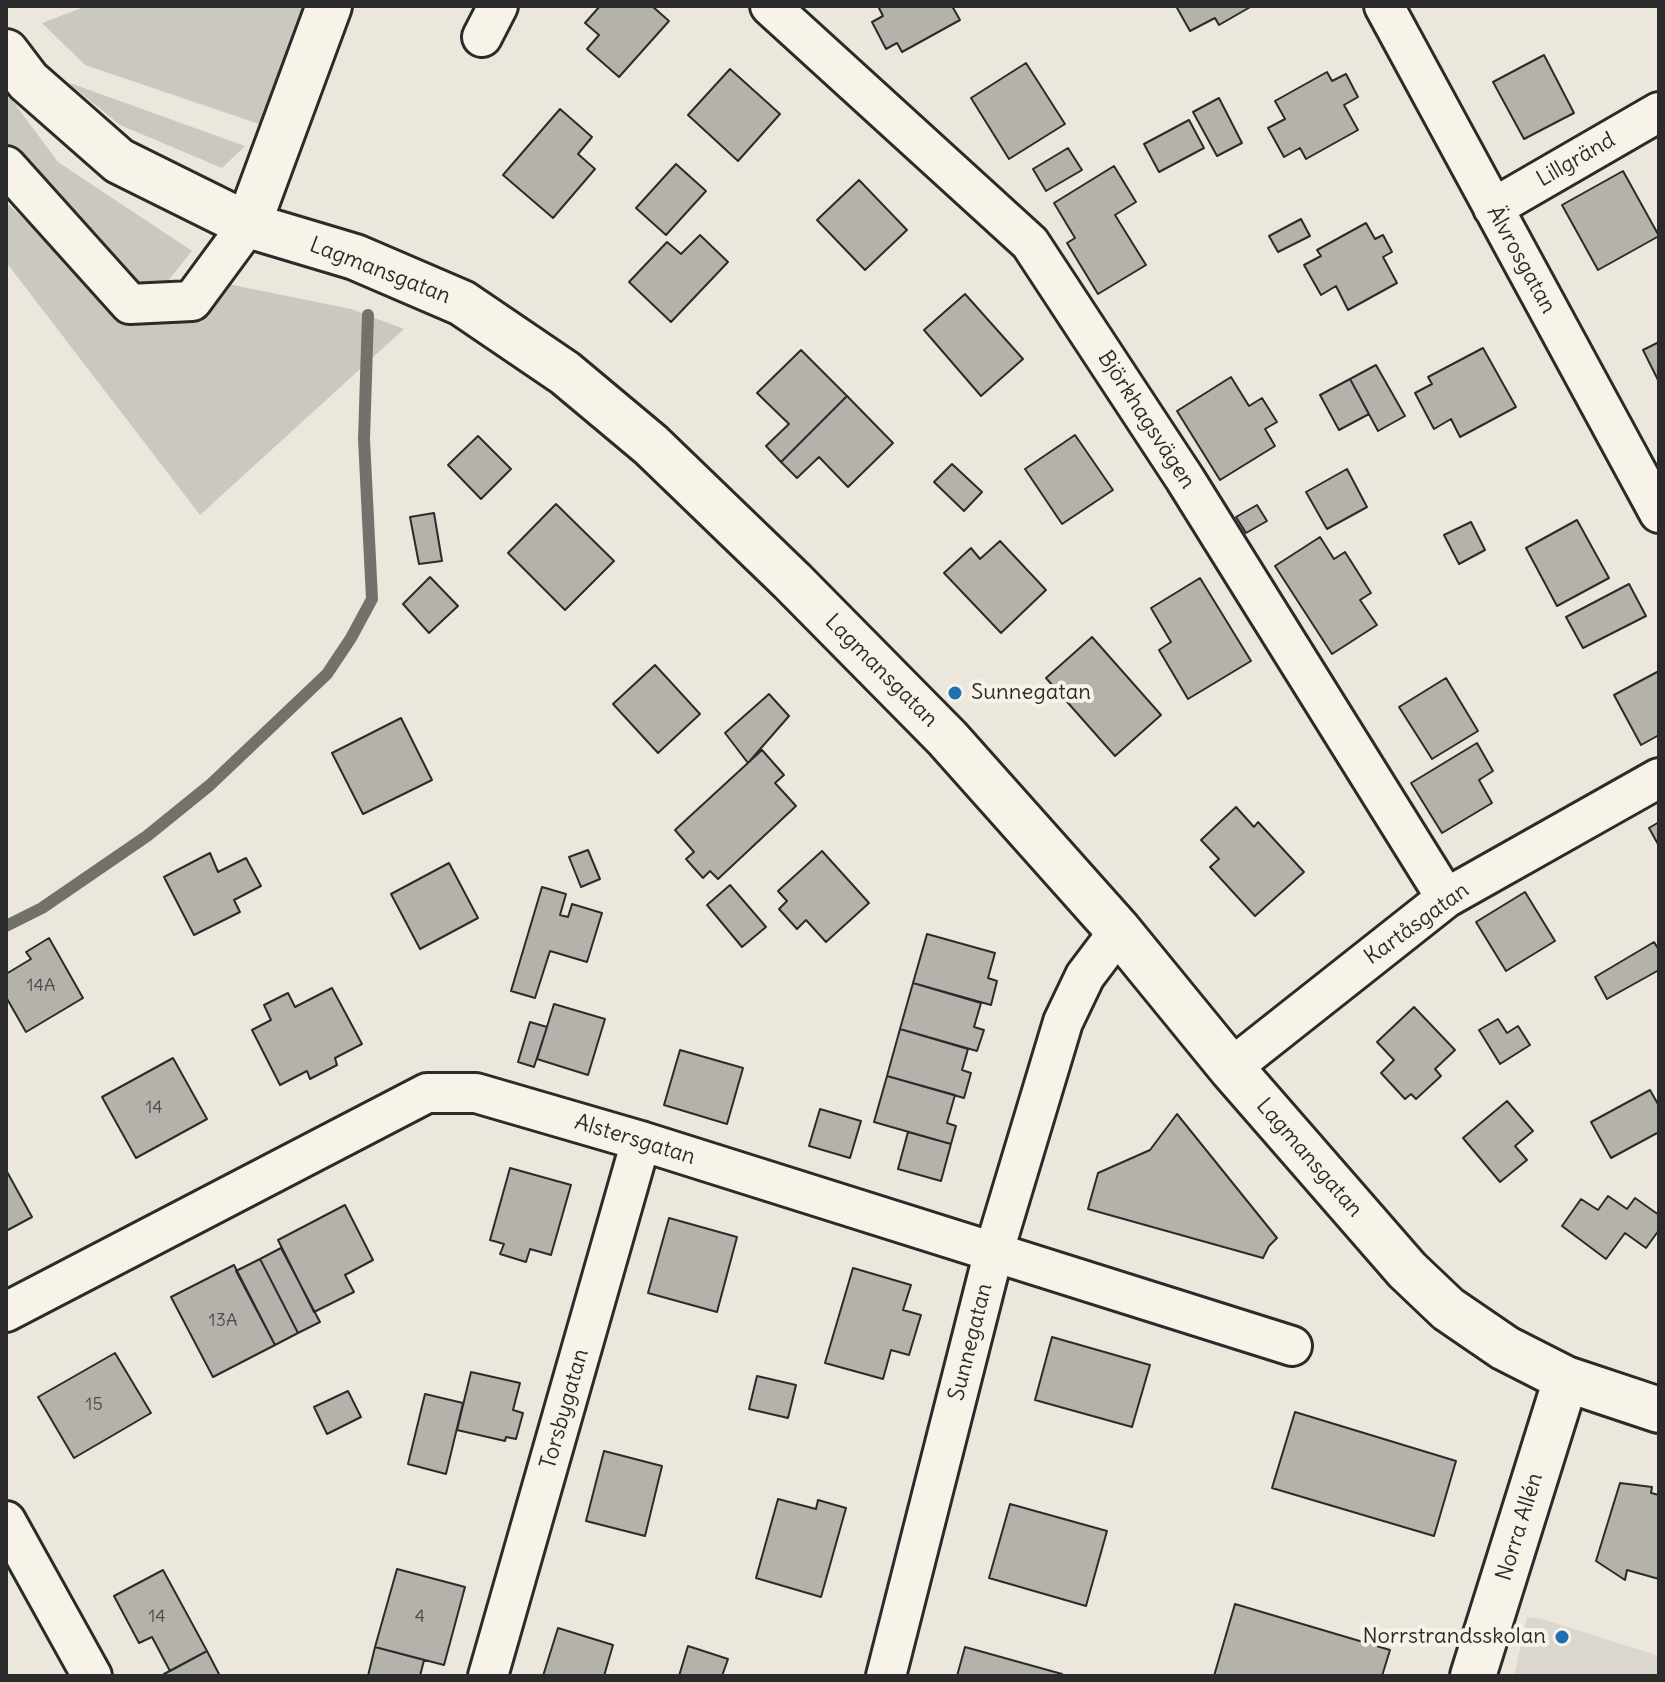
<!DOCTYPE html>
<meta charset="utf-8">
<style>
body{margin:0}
#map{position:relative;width:1665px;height:1682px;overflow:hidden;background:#ebe7dd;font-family:Delius,sans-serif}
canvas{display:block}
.frame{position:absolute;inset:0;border:8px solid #2b2b2b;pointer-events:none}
</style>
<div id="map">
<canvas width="1665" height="1682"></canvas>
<div class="frame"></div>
</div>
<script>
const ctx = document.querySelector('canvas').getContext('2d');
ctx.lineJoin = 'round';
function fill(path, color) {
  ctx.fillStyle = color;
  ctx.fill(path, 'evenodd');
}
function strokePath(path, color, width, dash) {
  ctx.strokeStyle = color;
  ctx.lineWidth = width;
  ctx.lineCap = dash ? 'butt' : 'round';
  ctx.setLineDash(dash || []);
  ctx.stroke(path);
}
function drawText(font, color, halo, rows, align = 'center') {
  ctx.font = font + ' Delius,sans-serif';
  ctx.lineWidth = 8;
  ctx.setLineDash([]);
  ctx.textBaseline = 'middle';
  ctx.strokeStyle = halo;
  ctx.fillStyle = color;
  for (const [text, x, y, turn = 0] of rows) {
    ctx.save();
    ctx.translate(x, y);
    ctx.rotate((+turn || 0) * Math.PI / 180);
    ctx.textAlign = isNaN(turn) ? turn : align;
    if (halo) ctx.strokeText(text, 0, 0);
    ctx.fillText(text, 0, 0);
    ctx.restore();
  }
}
fill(new Path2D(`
 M 1527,1617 L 1542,1619 L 1659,1656 L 1659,1676 L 1514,1676 Z`), '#dbd7ce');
fill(new Path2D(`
 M 87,6 L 304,6 L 265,126 L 85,65 L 42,23 Z
 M 67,82 L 245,146 L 222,168 L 120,125 Z
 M 6,92 L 58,162 L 192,251 L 166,283 L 130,285 L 6,148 Z
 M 6,202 L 126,318 L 172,323 L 210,306 L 228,284 L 351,309 L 404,329 L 200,515 L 6,262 Z`), '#cbc8bf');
strokePath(new Path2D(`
 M 6,926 L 42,908 L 147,836 L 210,785 L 327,674 L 351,638 L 372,599 L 364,439 L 368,315`), '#72716c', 12);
const building = new Path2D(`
 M 600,6 L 652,6 L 669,21 L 619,77 L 587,49 L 599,35 L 585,23 Z
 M 878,6 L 952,6 L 960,20 L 902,52 L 897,43 L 886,49 L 872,22 L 883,16 Z
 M 1176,6 L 1252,6 L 1219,25 L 1215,18 L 1190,31 Z
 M 1544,55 L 1574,113 L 1524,139 L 1493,82 Z
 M 1026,63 L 1065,124 L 1009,159 L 971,98 Z
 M 730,69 L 780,114 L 738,161 L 688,115 Z
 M 1327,72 L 1332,81 L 1346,74 L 1358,97 L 1344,105 L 1358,130 L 1306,159 L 1300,148 L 1284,157 L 1268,128 L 1285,119 L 1275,101 Z
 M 1219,98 L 1242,143 L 1217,156 L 1193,112 Z
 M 560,109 L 592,137 L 578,154 L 595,169 L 553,218 L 503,175 Z
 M 1189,120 L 1204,148 L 1159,172 L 1144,144 Z
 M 1068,148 L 1082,170 L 1046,191 L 1033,169 Z
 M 676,164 L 706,191 L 666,235 L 636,208 Z
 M 1114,166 L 1136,202 L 1115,215 L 1146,265 L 1098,294 L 1067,243 L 1075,238 L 1054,203 Z
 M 1623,171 L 1659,236 L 1598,270 L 1562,205 Z
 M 859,180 L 907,230 L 865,270 L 817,220 Z
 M 1301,219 L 1310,236 L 1278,252 L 1269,236 Z
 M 1366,223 L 1375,239 L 1383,235 L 1392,252 L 1383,257 L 1397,283 L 1348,310 L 1336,286 L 1321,295 L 1304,265 L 1321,256 L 1317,250 Z
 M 700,235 L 728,262 L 671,322 L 629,282 L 667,242 L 681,254 Z
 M 965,294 L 1023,359 L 981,396 L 924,330 Z
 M 1659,342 L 1659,382 L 1643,350 Z
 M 1483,348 L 1516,407 L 1460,437 L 1451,419 L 1434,429 L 1415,393 L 1432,384 L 1428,377 Z
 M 801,350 L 847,396 L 781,462 L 766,446 L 789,424 L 757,393 Z
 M 1376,365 L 1405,416 L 1378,431 L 1350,379 Z
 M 1231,377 L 1249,406 L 1262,398 L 1277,422 L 1265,429 L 1275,446 L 1220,480 L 1177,411 Z
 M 1350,379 L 1369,414 L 1339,430 L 1320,395 Z
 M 847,396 L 893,443 L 848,487 L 819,457 L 797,478 L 781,462 Z
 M 1075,435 L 1113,490 L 1062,524 L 1025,469 Z
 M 478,436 L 511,469 L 481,499 L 448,465 Z
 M 952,464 L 982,492 L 964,511 L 934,482 Z
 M 1347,469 L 1367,507 L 1327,529 L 1306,492 Z
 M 556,504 L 614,561 L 565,610 L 508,553 Z
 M 1257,505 L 1267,521 L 1246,533 L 1236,517 Z
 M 434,513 L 442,561 L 419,564 L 410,517 Z
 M 1577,520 L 1609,578 L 1557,606 L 1526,548 Z
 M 1471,522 L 1485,550 L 1459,564 L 1444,535 Z
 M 1320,537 L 1334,559 L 1345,552 L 1371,593 L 1360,600 L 1377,625 L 1332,654 L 1275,566 Z
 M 1000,541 L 1046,590 L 1001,633 L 944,573 L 971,548 L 980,559 Z
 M 430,577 L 458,606 L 429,633 L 403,604 Z
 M 1200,578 L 1251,661 L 1188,699 L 1159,650 L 1171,642 L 1151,608 Z
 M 1629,584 L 1646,616 L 1583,648 L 1566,617 Z
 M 1092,637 L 1161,715 L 1115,756 L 1046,678 Z
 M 655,665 L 700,714 L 658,753 L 613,704 Z
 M 1659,671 L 1659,735 L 1641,745 L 1614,695 Z
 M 1446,678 L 1478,731 L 1432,759 L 1399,707 Z
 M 769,694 L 789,716 L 748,763 L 725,733 Z
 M 401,718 L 432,780 L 363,814 L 332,753 Z
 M 1477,743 L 1493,771 L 1479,780 L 1492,803 L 1442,833 L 1411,783 Z
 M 762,750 L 784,775 L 775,783 L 796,806 L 718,879 L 710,871 L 703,878 L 686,859 L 694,852 L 675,830 Z
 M 1236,807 L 1254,827 L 1258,822 L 1304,872 L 1255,916 L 1210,867 L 1219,859 L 1201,840 Z
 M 1659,822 L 1659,846 L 1649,828 Z
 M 588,850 L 600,879 L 581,887 L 569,857 Z
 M 822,851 L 869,903 L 826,942 L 806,920 L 797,929 L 779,909 L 787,901 L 778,891 Z
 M 210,853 L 218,872 L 246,858 L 261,886 L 234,900 L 240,912 L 194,935 L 164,877 Z
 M 449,863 L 478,918 L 420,949 L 391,894 Z
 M 730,885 L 766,927 L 742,947 L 707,905 Z
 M 542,887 L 566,894 L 560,915 L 568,917 L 572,904 L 602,913 L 587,962 L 550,951 L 535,998 L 511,991 Z
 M 1525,892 L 1555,941 L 1506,971 L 1476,922 Z
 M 927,934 L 995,953 L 988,978 L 997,981 L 991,1005 L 913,983 Z
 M 49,938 L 83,998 L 26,1032 L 6,997 L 6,974 L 31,959 L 26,952 Z
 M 1654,942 L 1659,950 L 1659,970 L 1607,999 L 1595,977 Z
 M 913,983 L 981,1003 L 974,1027 L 984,1030 L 977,1051 L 900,1029 Z
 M 332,988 L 362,1044 L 335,1058 L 337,1065 L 310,1079 L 307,1071 L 280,1085 L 252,1030 L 271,1020 L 264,1005 L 288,993 L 295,1007 Z
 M 554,1004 L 605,1019 L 588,1075 L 537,1059 Z
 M 1414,1007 L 1455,1050 L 1435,1069 L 1441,1076 L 1416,1099 L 1411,1094 L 1405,1099 L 1381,1073 L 1394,1060 L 1377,1042 Z
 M 1498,1019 L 1507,1033 L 1518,1026 L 1530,1045 L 1500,1064 L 1479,1030 Z
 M 530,1022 L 547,1027 L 534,1067 L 518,1062 Z
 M 900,1029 L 968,1049 L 962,1070 L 971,1073 L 964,1098 L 887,1076 Z
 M 680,1050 L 743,1068 L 727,1124 L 664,1105 Z
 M 173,1058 L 207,1119 L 136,1158 L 102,1097 Z
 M 887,1076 L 955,1095 L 947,1123 L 956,1126 L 951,1144 L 874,1122 Z
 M 1650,1090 L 1659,1106 L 1659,1132 L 1611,1158 L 1591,1122 Z
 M 1507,1101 L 1533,1131 L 1515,1146 L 1527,1160 L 1500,1182 L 1463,1138 Z
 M 820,1109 L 861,1121 L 850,1158 L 809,1146 Z
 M 1177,1114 L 1277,1238 L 1269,1246 L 1263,1258 L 1088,1209 L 1098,1173 L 1150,1150 Z
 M 908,1132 L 951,1144 L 941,1181 L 898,1169 Z
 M 510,1168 L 571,1185 L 551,1255 L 530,1249 L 526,1262 L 500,1254 L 504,1244 L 490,1240 Z
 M 6,1170 L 32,1217 L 6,1231 Z
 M 1608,1196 L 1627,1209 L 1635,1198 L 1659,1215 L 1659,1230 L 1646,1248 L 1625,1233 L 1606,1259 L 1562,1226 L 1581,1199 L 1598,1210 Z
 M 345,1205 L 373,1260 L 345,1275 L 354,1292 L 314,1312 L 278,1240 Z
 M 669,1218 L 737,1237 L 717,1312 L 648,1293 Z
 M 281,1248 L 320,1322 L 298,1333 L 260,1259 Z
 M 260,1259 L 298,1333 L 275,1345 L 236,1271 Z
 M 234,1265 L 275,1345 L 213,1377 L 171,1297 Z
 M 853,1268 L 911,1285 L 903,1310 L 921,1315 L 909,1355 L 891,1350 L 883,1379 L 825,1363 Z
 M 1052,1337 L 1150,1365 L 1132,1427 L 1035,1400 Z
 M 115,1353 L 151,1413 L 74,1458 L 38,1397 Z
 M 471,1372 L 520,1383 L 513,1410 L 523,1413 L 516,1439 L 506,1437 L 505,1441 L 457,1430 Z
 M 757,1376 L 796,1385 L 788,1418 L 749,1409 Z
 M 348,1391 L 361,1417 L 327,1434 L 314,1407 Z
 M 425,1394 L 463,1403 L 446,1474 L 408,1464 Z
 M 1295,1412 L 1456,1461 L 1434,1536 L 1272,1488 Z
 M 604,1451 L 662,1466 L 645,1536 L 586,1521 Z
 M 1620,1483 L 1652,1487 L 1651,1493 L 1659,1495 L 1659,1579 L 1627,1570 L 1625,1580 L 1596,1561 Z
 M 778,1499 L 816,1509 L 818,1500 L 846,1508 L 821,1597 L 756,1578 Z
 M 1010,1504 L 1107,1531 L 1086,1606 L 989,1578 Z
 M 397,1569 L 465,1587 L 444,1665 L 375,1647 Z
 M 163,1570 L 207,1651 L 170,1671 L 152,1637 L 139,1643 L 114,1596 Z
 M 1235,1604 L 1390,1650 L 1382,1676 L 1214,1676 Z
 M 558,1628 L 613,1645 L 604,1676 L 543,1676 Z
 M 688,1646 L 728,1659 L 722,1676 L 679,1676 Z
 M 375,1647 L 424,1660 L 420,1676 L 368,1676 Z
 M 965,1647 L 1062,1674 L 1062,1676 L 957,1676 Z
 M 207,1651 L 220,1676 L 165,1676 L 164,1674 Z`);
fill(building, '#b5b2ab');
strokePath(building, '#2b2b2b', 2);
const street = new Path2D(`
 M 770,6 L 1030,243 L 1185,479 L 1446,898
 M 1384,6 L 1659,513
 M 482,37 L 498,6
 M 6,166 L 130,304 L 192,301 L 248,225
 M 1493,208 L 1659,112
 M 1231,1068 L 1446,898 L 1659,778
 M 6,1312 L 427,1093 L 476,1093 L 641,1141 L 1292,1346
 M 6,1521 L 92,1676
 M 488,1676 L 641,1141
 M 886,1676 L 994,1251 L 1063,1022 L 1085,976 L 1119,931`);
const secondary = new Path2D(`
 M 6,52 L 28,81 L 119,161 L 248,225 L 355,257 L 462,303 L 565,373 L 651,445 L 792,581 L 947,738 L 1119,931 L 1231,1068 L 1407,1270 L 1448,1309 L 1505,1348 L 1566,1379 L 1659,1410
 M 248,225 L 329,6
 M 1473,1676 L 1566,1379`);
strokePath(street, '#2b2b2b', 44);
strokePath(secondary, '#2b2b2b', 50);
strokePath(street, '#f7f3e8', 38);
strokePath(secondary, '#f7f3e8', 44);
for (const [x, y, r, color] of [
 [955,693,8,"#1f6fb2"],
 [1562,1637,8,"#1f6fb2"]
]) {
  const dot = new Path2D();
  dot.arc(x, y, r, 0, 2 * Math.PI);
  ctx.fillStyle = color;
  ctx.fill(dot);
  strokePath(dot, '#f7f3e8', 3);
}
drawText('18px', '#4e4d4b', null, [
 ["14A",41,986],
 ["14",154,1108],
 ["13A",223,1321],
 ["15",94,1405],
 ["14",157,1617],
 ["4",420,1617]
]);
drawText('22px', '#2b2b2b', '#f7f3e8', [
 ["Lillgränd",1576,160,-30],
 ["Älvrosgatan",1521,260,61],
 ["Lagmansgatan",380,271,21],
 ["Björkhagsvägen",1146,420,57],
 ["Lagmansgatan",881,671,45],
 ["Kartåsgatan",1417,924,-36],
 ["Alstersgatan",635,1140,17],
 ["Lagmansgatan",1309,1158,49],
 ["Sunnegatan",971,1342,-76],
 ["Torsbygatan",565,1409,-74],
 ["Norra Allén",1520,1527,-73]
]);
drawText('22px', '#2b2b2b', '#f7f3e8', [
 ["Sunnegatan",971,693],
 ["Norrstrandsskolan",1546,1637,"right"]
], 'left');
</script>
